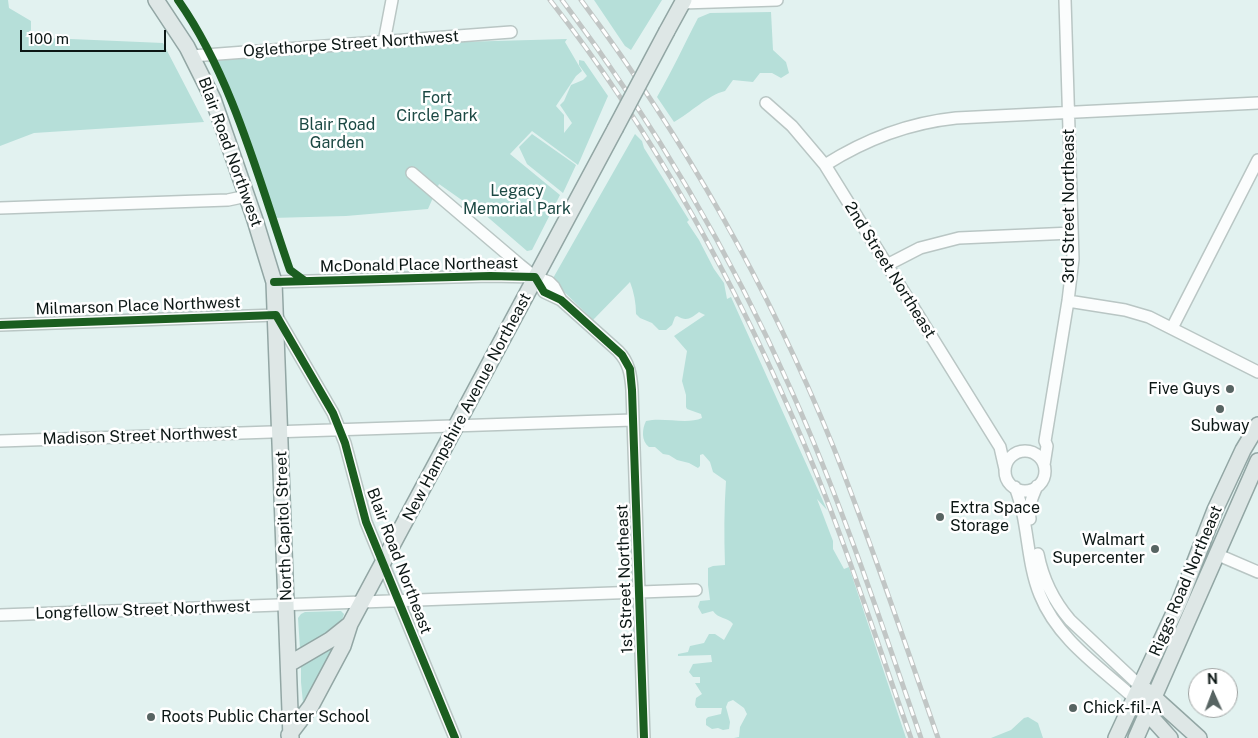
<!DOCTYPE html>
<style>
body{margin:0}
#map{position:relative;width:1258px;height:738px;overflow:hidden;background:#e2f2f0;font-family:"Public Sans",sans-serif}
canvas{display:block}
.north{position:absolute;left:1188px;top:668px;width:50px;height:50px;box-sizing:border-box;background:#fff;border:1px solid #9ea2a1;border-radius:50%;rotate:358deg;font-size:14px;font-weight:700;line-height:20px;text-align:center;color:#0c1715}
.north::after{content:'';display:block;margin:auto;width:18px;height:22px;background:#576462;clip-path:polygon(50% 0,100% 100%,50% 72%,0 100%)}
.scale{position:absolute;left:20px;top:30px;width:146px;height:22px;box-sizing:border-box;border:2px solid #0c1715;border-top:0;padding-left:6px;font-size:15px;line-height:18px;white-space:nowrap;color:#0c1715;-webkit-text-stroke:4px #fff;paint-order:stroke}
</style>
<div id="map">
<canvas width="1258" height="738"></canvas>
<div class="north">N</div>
<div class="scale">100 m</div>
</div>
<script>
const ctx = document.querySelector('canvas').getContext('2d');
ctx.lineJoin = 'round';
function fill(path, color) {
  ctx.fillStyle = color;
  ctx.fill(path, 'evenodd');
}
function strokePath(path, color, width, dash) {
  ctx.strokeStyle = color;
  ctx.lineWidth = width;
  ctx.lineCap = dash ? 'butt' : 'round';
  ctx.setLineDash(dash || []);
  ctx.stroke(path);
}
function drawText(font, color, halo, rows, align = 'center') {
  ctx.font = font + ' "Public Sans",sans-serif';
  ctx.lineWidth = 5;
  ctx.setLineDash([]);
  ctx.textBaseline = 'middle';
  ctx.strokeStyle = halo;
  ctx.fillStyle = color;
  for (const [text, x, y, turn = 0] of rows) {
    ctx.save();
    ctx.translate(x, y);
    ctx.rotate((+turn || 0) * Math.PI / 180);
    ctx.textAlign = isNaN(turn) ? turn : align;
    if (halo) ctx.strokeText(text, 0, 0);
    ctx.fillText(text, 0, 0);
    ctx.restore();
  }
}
fill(new Path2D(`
 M 0,0 L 8,0 L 9,8 L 31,21 L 31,30 L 25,37 L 163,43 L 204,122 L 34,133 L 0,146 Z
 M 594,0 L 662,0 L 631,50 L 625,46 Z
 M 771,12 L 773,50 L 786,62 L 789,73 L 781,78 L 772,73 L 760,73 L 753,82 L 733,80 L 725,91 C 708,95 690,113 674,122 L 657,97 C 672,71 684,45 698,18 L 710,13 Z
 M 567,39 L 565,42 L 582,71 L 576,76 L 556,106 L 564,115 L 564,133 L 572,123 L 560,105 L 564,101 L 571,85 L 583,80 L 587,76 L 579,65 L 579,60 L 584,61 L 608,96 L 578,165 L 532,131 L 510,154 L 560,195 L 532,250 L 527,251 L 469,201 L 466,203 L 439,184 L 428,209 L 346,216 L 271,218 L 214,59 L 382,48 L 422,43 Z
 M 532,134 L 576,165 L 563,193 L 527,164 L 519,147 Z
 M 635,134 L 642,141 L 644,148 L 689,220 L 687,222 L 699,240 L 714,269 L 724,283 L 727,299 L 731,297 L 827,510 L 817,499 L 833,541 L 833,549 L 844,569 L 849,567 L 906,738 L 734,738 L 739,737 L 740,727 L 747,714 L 744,708 L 733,700 L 728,702 L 726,707 L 730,722 L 729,729 L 723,730 L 718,728 L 712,729 L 706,725 L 706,719 L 708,717 L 721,714 L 722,708 L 697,708 L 695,705 L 696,698 L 702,694 L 695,683 L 700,683 L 700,677 L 693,677 L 689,672 L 693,664 L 712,662 L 711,655 L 678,656 L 678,654 L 688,652 L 690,646 L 704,643 L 709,634 L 715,634 L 724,640 L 733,624 C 728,617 718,619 713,611 L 702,614 L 698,607 L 700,601 L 710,600 L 708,585 L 708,568 L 713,566 L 725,565 C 724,537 724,509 726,481 L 713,472 L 710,462 L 703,454 L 700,455 L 700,466 L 698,468 L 689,463 L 677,460 L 669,455 L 663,454 L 655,447 L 649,447 C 641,441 642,429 646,421 C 664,417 687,425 702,418 L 701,414 L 687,409 L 686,407 L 686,395 L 682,381 L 687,351 L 674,336 L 705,315 L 699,312 C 691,318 687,322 677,316 L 675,317 L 672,325 L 666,330 L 659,330 L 652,323 L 640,318 L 636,314 C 636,303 634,292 630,282 L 593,320 L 552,280 Z
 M 341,611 L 344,614 C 340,632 315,641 300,649 L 298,618 L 301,614 L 305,612 Z
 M 336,643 L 305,704 L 303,703 L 301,682 L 301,665 Z
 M 1028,717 L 1038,723 L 1043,738 L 991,738 L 1011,730 L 1024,718 Z`), '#b6dfd9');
const minor = new Path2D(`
 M 682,3 L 777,0
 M 384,42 L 392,0
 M 192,56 L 511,32
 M 766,103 L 792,126 L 825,165 L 1000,447 L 1005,469
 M 825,165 C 866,139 908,123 956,118 L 1258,103
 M 412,173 L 520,265 L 535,277 L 549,282 L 554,287 L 561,300
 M 0,208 L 228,200 L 247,196
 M 887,265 L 920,248 L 959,238 L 1072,233
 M 535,277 L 544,292 L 561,300 L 618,351 C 629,362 631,375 632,390 L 644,738
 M 274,282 L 490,276 L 535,277
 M 1068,301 L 1125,310 L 1149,317 L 1258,372
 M 0,325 L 276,315 L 333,413 L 345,443 L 366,522 L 455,738
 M 1172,328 L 1258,160
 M 0,441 L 633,420
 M1005 471a20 20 0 1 1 40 0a20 20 0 1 1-40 0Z
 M 1044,465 L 1047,446 L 1045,441 L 1068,301 L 1073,259 L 1065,0
 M 1015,487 C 1029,522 1026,561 1040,595 C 1058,640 1100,667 1134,698
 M 1030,519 C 1028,507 1032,497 1037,486
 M 1038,554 C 1043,580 1053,600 1070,620 L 1140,686
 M 1216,554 L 1258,572
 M 0,615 L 696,590`);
const major = new Path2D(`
 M 156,0 L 187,47 L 213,99 L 255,220 L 274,282 L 291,738
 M 667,31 L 684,0
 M 289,664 L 330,640 L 350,624
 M 1147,691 L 1199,738
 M 1142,707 L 1170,738
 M 289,735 L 311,706 L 343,646 L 350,624 L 615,129
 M 1116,738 L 1180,600 L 1215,510 L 1243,450 L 1258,425
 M 1136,738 L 1258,461`);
strokePath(minor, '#b9c6c4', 14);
strokePath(major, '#92a6a4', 18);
strokePath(minor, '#fbfdfd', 11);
strokePath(major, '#dee7e6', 15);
const rail = new Path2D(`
 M 550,0 C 657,137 741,293 808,453 C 847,546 877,643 911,738
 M 562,0 C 653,121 731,254 792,392 C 842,504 881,622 921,738
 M 581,0 C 683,137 769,288 833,446 C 871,542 904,640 938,738`);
strokePath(rail, '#c1c6c5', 5);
strokePath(rail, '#fff', 3, [9]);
const majorBridge = new Path2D(`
 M 615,129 L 667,31`);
strokePath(majorBridge, '#92a6a4', 18, []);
strokePath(majorBridge, '#dee7e6', 15);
strokePath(new Path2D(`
 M 178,0 C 233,78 259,181 290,270 L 305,281
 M 274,282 L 490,276 L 535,277 L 544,292 L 561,300 L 622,355 L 630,369 L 632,390 L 644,738
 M 0,325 L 276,315 L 333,413 L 345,443 L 366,522 L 455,738`), '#1b5e20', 8);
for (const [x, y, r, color] of [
 [1230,389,5,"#576462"],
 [1220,409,5,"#576462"],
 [940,517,5,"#576462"],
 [1155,549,5,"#576462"],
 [1073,708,5,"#576462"],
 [151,717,5,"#576462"]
]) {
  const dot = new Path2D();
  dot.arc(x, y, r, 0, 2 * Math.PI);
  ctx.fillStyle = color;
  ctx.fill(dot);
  strokePath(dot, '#fff', 2);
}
drawText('16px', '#0c1715', '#fff', [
 ["Oglethorpe Street Northwest",351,44,-4],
 ["Blair Road Northwest",230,152,70],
 ["3rd Street Northeast",1069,206,-90],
 ["McDonald Place Northeast",419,265,-1],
 ["2nd Street Northeast",890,270,58],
 ["Milmarson Place Northwest",138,306,-2],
 ["New Hampshire Avenue Northeast",467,407,-62],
 ["Madison Street Northwest",140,436,-2],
 ["North Capitol Street",284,526,-92],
 ["Blair Road Northeast",399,561,69],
 ["1st Street Northeast",625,579,-92],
 ["Riggs Road Northeast",1186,581,-67],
 ["Longfellow Street Northwest",143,610,-2]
]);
drawText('16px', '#1c4944', '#fff', [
 ["Fort",437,98],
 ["Circle Park",437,116],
 ["Blair Road",337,125],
 ["Garden",337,143],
 ["Legacy",517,191],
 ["Memorial Park",517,209]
]);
drawText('16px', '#0c1715', '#fff', [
 ["Five Guys",1220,389,"right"],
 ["Subway",1220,426,"center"],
 ["Extra Space",950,508],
 ["Storage",950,526],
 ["Walmart",1145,540,"right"],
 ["Supercenter",1145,558,"right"],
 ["Chick-fil-A",1083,708],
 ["Roots Public Charter School",161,717]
], 'left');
</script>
